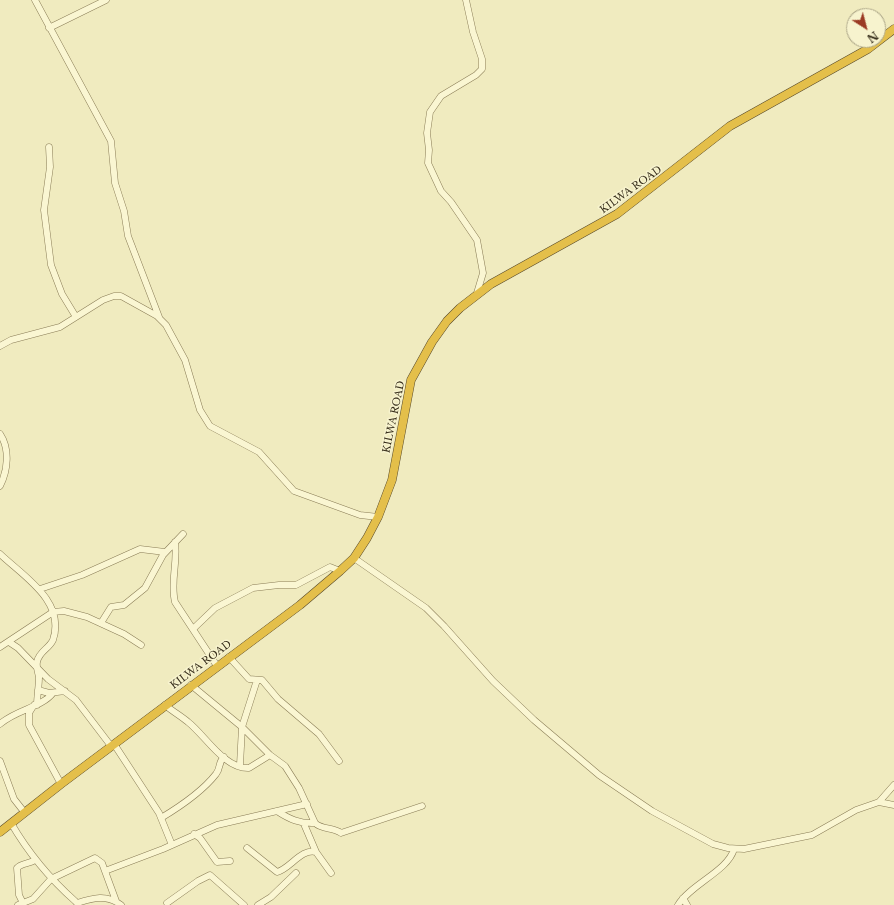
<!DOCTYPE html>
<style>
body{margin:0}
#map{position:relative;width:894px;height:905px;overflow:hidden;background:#f0ebbf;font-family:"Libre Baskerville",serif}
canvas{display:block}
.north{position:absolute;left:846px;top:8px;width:40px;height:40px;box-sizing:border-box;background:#f7f3ce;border:1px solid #aba587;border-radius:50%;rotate:144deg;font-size:11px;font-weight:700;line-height:16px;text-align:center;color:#382f1c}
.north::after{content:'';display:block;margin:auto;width:14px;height:18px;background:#9b3b24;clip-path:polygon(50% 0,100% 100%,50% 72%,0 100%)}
</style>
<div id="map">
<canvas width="894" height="905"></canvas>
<div class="north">N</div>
</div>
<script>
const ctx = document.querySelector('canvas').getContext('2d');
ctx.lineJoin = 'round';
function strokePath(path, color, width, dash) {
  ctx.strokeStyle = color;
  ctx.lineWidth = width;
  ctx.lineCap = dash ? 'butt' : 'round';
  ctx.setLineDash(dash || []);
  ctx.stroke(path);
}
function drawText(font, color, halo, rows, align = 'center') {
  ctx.font = font + ' "Libre Baskerville",serif';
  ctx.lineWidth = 3;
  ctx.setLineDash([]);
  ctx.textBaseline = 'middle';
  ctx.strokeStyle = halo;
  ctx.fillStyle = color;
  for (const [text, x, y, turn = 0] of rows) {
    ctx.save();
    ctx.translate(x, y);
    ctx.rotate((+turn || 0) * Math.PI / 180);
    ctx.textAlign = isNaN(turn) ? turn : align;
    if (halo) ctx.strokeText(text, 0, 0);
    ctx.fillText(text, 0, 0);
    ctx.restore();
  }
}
const minor = new Path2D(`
 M 35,0 L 111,141 L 115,183 L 124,211 L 128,236 L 159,317
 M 466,0 L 473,32 L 482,59 L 482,69 L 476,75 L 441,96 L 430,112 L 427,133 L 429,150 L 428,163 L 441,191 L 451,202 L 477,240 L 483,273 L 477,293
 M 49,28 L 106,0
 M 49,147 L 50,167 L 44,210 L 51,265 L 62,294 L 76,317
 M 0,346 L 11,340 L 60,327 L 103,300 L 114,296 L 121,296 L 157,316 L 166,325 L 185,360 L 200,410 L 210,426 L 259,452 L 294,491 L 360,515 L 378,517
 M 0,434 C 10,449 8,470 0,486
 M 175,542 C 178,562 170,582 175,602 L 217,666
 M 0,554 C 23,576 66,601 53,640 C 49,649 39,651 37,662 C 36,667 38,672 39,677 C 39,686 37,696 37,705
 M 354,558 L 426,608 L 444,626 L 493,681 L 534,720 L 599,775 L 652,811 L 713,844 L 728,848 L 744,849 L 812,835 L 856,810 L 879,802 L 894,785
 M 40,589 L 82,575 L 140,549 L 165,552
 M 101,623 L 111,607 L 124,605 L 145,588 L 163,555 L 183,534
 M 193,629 L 215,608 L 253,588 L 279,585 L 296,585 L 330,567 L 340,571
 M 9,642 L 18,648 L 48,679 L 76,700 L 111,746
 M 0,647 L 53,612 L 64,611 L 87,617 L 124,634 L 141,645
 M 229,657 L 249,679 L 262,680 L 278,699 L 319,734 L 339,761
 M 191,685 L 242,727 L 270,755 L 285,766 L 299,788 L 315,823 C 322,830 333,827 341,833 L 422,806
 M 38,690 L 49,693 L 65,691
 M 34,705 L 29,713 L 29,725 L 61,784
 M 165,705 C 172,711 181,716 188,722 C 205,735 224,769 249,768 L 270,755
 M 0,724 C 17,709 41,708 53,693
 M 114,744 L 159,813 L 172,845
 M 0,761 L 14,799 L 25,813
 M 240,765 L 242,727 L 257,680
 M 879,802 L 894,805
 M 277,811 C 289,819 300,824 315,823
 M 161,818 C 181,806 202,792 216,774 C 221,768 218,762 224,757
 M 11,823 C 29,854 49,878 75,901 L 77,903 C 93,898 107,894 121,905
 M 304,824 L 316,852 L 331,873
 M 194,834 L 200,838 L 217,862 L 230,861
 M 247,848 L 277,872 C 290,869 301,848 316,852
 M 105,871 L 163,849 L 217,825 L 307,804
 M 683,898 L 687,905
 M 23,903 L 19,895 L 17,868 C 21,863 29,864 35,860
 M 167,903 L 198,881 L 210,875 L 244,905
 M 18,905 L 33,899 L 51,879 L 95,858 L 102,863 L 116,901
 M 258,905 L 271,897 L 296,873
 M 678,905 C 691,884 728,871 734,849`);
const highway = new Path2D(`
 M 0,832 L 61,784 L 300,605 L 340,571 L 354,558 L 367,538 L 378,517 L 392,480 L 411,380 L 432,342 L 447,321 L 460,308 L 491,284 L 617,214 L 730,126 L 868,49 L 894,29`);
strokePath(minor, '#897c56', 7);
strokePath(highway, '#56482b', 9);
strokePath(minor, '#faf6d2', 6);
strokePath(highway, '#e4bf4a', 8);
drawText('10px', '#382f1c', '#f7f3ce', [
 ["KILWA ROAD",631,190,-36],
 ["KILWA ROAD",394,417,-78],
 ["KILWA ROAD",201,665,-37]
]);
</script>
